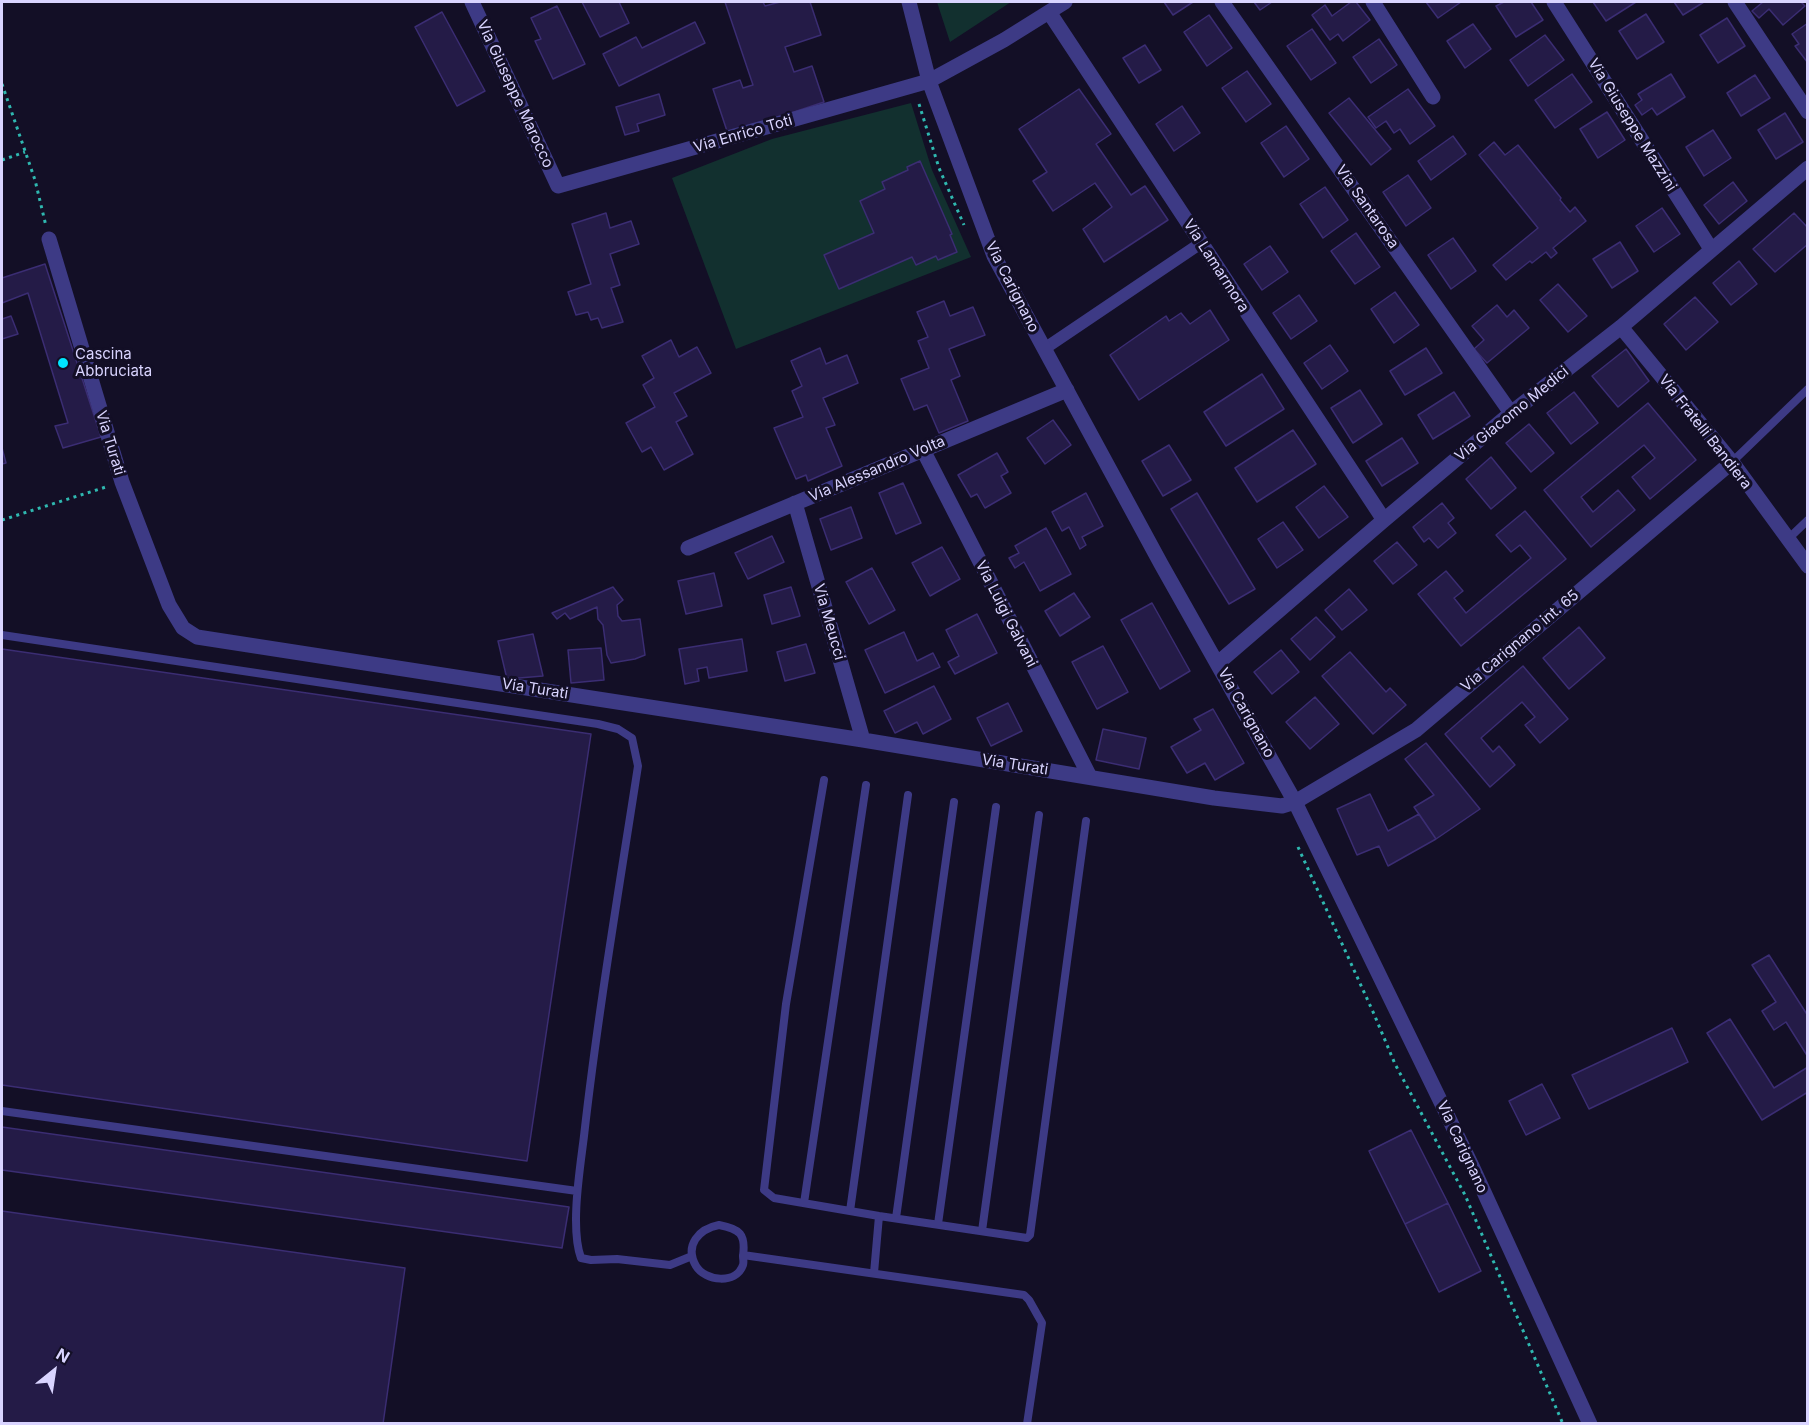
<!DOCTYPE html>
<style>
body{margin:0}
#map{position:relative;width:1809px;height:1425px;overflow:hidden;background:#130f26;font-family:Inter,sans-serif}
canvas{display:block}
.frame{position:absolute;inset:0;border:3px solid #d9d4ff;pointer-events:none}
.north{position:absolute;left:24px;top:1341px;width:60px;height:60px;-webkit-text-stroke:4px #130f26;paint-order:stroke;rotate:30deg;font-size:16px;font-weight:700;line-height:24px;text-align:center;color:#d9d4ff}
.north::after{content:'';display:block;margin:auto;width:21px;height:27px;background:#d9d4ff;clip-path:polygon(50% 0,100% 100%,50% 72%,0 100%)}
</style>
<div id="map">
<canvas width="1809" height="1425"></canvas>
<div class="frame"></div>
<div class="north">N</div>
</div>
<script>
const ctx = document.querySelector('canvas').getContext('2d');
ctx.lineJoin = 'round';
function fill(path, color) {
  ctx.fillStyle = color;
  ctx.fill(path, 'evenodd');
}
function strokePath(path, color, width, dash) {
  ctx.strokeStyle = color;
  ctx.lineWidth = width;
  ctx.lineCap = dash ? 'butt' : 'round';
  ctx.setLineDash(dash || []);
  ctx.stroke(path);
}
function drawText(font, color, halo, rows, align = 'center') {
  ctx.font = font + ' Inter,sans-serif';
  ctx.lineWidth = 6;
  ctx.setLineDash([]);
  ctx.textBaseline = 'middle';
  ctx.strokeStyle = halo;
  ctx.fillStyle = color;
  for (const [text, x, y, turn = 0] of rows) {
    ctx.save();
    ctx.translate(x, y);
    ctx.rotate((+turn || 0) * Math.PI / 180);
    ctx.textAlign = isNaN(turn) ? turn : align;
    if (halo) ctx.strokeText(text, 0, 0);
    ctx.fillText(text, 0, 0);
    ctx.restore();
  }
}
fill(new Path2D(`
 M 937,2 L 1011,2 L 950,42 Z
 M 911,103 L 932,170 L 971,257 L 736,349 L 672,178 L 772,139 Z`), '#12302f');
const building = new Path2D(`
 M 582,2 L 619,2 L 629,23 L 600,37 Z
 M 725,2 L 763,2 L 765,6 L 780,2 L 810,2 L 821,35 L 785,47 L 794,72 L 812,66 L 824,102 L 728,134 L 713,89 L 740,80 L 743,88 L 753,85 Z
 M 1164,2 L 1193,2 L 1173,15 Z
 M 1254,2 L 1272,2 L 1260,10 Z
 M 1351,2 L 1356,2 L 1370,20 L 1343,41 L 1338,34 L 1330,40 L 1312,15 L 1325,5 L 1332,16 Z
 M 1426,2 L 1461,2 L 1438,18 Z
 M 1504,2 L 1531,2 L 1543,20 L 1516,37 L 1496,6 Z
 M 1593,2 L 1636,2 L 1606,21 Z
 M 1674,2 L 1704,2 L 1683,15 Z
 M 1763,2 L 1801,2 L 1805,6 L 1783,25 L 1769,9 L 1759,18 L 1752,11 Z
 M 557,6 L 585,64 L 553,79 L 535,41 L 541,39 L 531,18 Z
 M 442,12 L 485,91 L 457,106 L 415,27 Z
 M 1646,14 L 1664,42 L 1637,59 L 1619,31 Z
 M 1209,15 L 1232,48 L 1207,66 L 1184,32 Z
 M 1727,18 L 1745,46 L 1718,63 L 1700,35 Z
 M 695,22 L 705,43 L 619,86 L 603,54 L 636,37 L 642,48 Z
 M 1808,23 L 1808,63 L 1795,46 L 1799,44 L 1792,34 Z
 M 1473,24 L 1491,49 L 1465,68 L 1447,41 Z
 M 1312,29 L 1336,63 L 1311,80 L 1287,46 Z
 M 1545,35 L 1564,60 L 1528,86 L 1510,60 Z
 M 1379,39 L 1397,65 L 1371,83 L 1353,57 Z
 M 1145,45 L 1161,70 L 1139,83 L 1123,58 Z
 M 1247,71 L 1271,104 L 1246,122 L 1222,88 Z
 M 1572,74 L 1592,102 L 1555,128 L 1535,100 Z
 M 1671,74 L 1685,97 L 1657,115 L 1652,108 L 1642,115 L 1635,105 L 1642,100 L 1638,94 Z
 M 1755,75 L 1770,98 L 1741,116 L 1727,93 Z
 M 1079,89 L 1111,134 L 1096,144 L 1131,195 L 1145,186 L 1168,220 L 1104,262 L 1083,229 L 1112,207 L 1095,183 L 1053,211 L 1033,181 L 1047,172 L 1019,129 Z
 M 1408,89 L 1435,126 L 1410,144 L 1400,129 L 1394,133 L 1386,121 L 1376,128 L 1368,117 Z
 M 659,94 L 665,115 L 637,124 L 639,131 L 625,135 L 616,107 Z
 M 1349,98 L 1391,149 L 1371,165 L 1329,113 Z
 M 1182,106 L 1200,133 L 1174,151 L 1156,124 Z
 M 1607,112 L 1625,140 L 1598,158 L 1580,129 Z
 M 1785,113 L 1803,142 L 1776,159 L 1758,130 Z
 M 1286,126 L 1309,159 L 1284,177 L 1261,143 Z
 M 1713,130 L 1731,158 L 1704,176 L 1686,147 Z
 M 1453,136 L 1466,154 L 1431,180 L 1418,161 Z
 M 1494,142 L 1505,155 L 1518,145 L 1561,198 L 1560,200 L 1570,212 L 1575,207 L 1586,221 L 1553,248 L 1557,253 L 1551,258 L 1546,252 L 1532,263 L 1530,261 L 1506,280 L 1493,265 L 1538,228 L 1479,155 Z
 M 920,161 L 952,234 L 950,235 L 957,252 L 938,260 L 936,256 L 916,265 L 912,257 L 839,289 L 824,255 L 874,233 L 860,201 L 885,189 L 882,182 L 908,170 L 907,167 Z
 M 1408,175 L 1431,208 L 1406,226 L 1383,192 Z
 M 1733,182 L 1747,201 L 1719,224 L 1704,205 Z
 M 1325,187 L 1348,220 L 1323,238 L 1300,204 Z
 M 1662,208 L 1680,234 L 1654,252 L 1636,226 Z
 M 606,213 L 610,228 L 631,221 L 639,244 L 610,254 L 620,285 L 611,288 L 623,322 L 602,328 L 598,318 L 591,320 L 588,312 L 576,315 L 568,292 L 591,284 L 572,224 Z
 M 1794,213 L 1808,228 L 1808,244 L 1775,272 L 1753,249 Z
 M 1356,233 L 1380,267 L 1355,284 L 1331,251 Z
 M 1453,238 L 1476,271 L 1451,289 L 1428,255 Z
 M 1620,242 L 1638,271 L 1612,288 L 1593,259 Z
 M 1270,246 L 1288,272 L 1262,290 L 1244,264 Z
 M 1739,261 L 1757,284 L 1731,305 L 1713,283 Z
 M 45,264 L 101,437 L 63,448 L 55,426 L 68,423 L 28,293 L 2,303 L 2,278 Z
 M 1558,284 L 1587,316 L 1568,332 L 1540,300 Z
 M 1395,292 L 1419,325 L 1394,343 L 1371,309 Z
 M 1299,295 L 1317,321 L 1291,339 L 1273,313 Z
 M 1695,297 L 1718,322 L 1686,350 L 1664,324 Z
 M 944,301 L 950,316 L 973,307 L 985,335 L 949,349 L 960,376 L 951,380 L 968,421 L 939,433 L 927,405 L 914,410 L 901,379 L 929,368 L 918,341 L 928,337 L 917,312 Z
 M 1497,305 L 1507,317 L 1514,310 L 1529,328 L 1487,363 L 1474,349 L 1484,340 L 1472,326 Z
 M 1210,310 L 1229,340 L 1139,400 L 1110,355 L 1166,316 L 1169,321 L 1181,313 L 1190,324 Z
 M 11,316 L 18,334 L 2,339 L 2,319 Z
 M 671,340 L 679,357 L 697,347 L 711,373 L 674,393 L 687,416 L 676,422 L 693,454 L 664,470 L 651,447 L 642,452 L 626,423 L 655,407 L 643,385 L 654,378 L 642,356 Z
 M 1330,345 L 1348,371 L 1322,389 L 1304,363 Z
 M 820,348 L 826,364 L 847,355 L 858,383 L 823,398 L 835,425 L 826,428 L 842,466 L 808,481 L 806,475 L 796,479 L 774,428 L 803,417 L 792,391 L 802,386 L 791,361 Z
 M 1426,348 L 1442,373 L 1405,395 L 1390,371 Z
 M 1626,349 L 1649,381 L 1618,407 L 1592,376 Z
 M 1262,374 L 1284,409 L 1226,446 L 1204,412 Z
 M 1360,390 L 1382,424 L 1353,443 L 1331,408 Z
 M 1454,392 L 1470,416 L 1433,439 L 1418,415 Z
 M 1574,392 L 1598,423 L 1571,444 L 1547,413 Z
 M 1648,403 L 1696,460 L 1650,499 L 1632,477 L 1655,458 L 1644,445 L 1581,497 L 1593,512 L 1618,490 L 1635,510 L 1591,547 L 1544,490 Z
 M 1053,420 L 1071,445 L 1045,464 L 1027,438 Z
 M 1529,424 L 1554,453 L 1531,472 L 1506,443 Z
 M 1293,430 L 1316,464 L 1257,502 L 1235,468 Z
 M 1402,438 L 1418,463 L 1382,486 L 1366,461 Z
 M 1169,445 L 1191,480 L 1163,496 L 1142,461 Z
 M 2,448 L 6,463 L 2,464 Z
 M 997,453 L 1008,472 L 1001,476 L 1011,493 L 985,508 L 977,494 L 971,497 L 958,475 Z
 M 1491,457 L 1516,488 L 1491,509 L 1466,479 Z
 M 903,483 L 921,523 L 896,534 L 879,493 Z
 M 1324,486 L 1348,517 L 1319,538 L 1296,507 Z
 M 1086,493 L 1103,526 L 1082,537 L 1086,545 L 1080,549 L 1069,527 L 1062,531 L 1052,512 Z
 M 1197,493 L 1255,589 L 1229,604 L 1171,509 Z
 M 1442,503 L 1454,518 L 1448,523 L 1456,533 L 1438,548 L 1429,538 L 1424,542 L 1413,527 Z
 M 851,507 L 862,538 L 831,550 L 820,519 Z
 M 1525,511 L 1566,559 L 1461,646 L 1418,594 L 1446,571 L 1463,591 L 1454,598 L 1466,613 L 1531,558 L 1520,545 L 1511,552 L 1496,535 Z
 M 1283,522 L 1303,550 L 1277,568 L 1258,539 Z
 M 1046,528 L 1071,574 L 1040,591 L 1024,562 L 1015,568 L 1009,558 L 1019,553 L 1015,546 Z
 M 772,536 L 784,562 L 748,579 L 735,553 Z
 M 1397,542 L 1417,565 L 1393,584 L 1374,561 Z
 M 942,547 L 960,579 L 930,596 L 912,563 Z
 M 872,568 L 895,610 L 869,624 L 846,582 Z
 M 714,573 L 722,606 L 686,614 L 678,581 Z
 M 613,587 L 623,600 L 617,605 L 618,616 L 622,621 L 640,619 L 645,655 L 635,659 L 611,663 L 607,655 L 603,625 L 598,619 L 597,607 L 570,619 L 565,613 L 557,619 L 552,613 Z
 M 791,587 L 800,616 L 772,624 L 764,595 Z
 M 1349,589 L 1367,610 L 1342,630 L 1325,610 Z
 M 1074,593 L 1090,617 L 1060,636 L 1045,611 Z
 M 1152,603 L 1190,671 L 1160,689 L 1121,620 Z
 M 977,614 L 997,653 L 955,674 L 948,662 L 959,656 L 946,630 Z
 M 1316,617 L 1335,637 L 1310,660 L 1291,639 Z
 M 1579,627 L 1605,658 L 1569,689 L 1543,658 Z
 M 904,632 L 917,661 L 933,653 L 940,667 L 885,693 L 865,650 Z
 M 533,634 L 543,676 L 507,679 L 498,641 Z
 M 742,639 L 747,671 L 709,678 L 707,667 L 697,669 L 699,681 L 685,684 L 679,649 Z
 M 806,644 L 815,673 L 785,681 L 777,652 Z
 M 1103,646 L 1128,692 L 1097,709 L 1072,662 Z
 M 601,648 L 604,680 L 571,683 L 568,650 Z
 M 2,649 L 591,734 L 527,1161 L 2,1085 Z
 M 1281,650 L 1299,672 L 1272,694 L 1254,672 Z
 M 1350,652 L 1386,692 L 1390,688 L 1406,705 L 1373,734 L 1322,676 Z
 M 1523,666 L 1568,719 L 1540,743 L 1525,725 L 1535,717 L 1522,702 L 1481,738 L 1493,752 L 1499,746 L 1515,765 L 1490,787 L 1445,734 Z
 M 934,686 L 951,719 L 923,734 L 917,722 L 895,733 L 884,711 Z
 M 1315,697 L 1339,724 L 1310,749 L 1286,722 Z
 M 1008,703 L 1022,731 L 991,746 L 977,718 Z
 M 1213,709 L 1244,763 L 1215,780 L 1205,763 L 1187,773 L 1171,747 L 1201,730 L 1194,719 Z
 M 1103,729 L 1146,738 L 1139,769 L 1096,760 Z
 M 1426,743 L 1480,809 L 1436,839 L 1414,807 L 1434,795 L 1405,759 Z
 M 1370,794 L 1388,831 L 1419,814 L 1436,839 L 1388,866 L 1379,846 L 1357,855 L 1337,809 Z
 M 1769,955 L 1808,1016 L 1808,1057 L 1786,1022 L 1774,1030 L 1762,1011 L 1776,1002 L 1752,965 Z
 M 1730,1019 L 1774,1088 L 1808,1067 L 1808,1092 L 1762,1120 L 1707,1033 Z
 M 1672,1028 L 1688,1062 L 1589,1109 L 1572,1075 Z
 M 1542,1084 L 1560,1118 L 1526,1135 L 1509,1101 Z
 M 2,1127 L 569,1207 L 562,1248 L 2,1170 Z
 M 1411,1130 L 1448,1203 L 1405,1224 L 1369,1151 Z
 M 1448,1203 L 1481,1271 L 1439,1292 L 1405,1224 Z
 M 2,1211 L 405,1268 L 383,1424 L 2,1424 Z`);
fill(building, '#241b47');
strokePath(building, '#3b2d73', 1.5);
strokePath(new Path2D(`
 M 2,84 L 35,180 L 46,226
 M 919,104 L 939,168 L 964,225
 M 2,160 L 25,152
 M 2,520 L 109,486
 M 1298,847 L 1374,1014 L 1395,1064 L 1465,1195 L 1563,1424`), '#2fb8b0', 3, [3, 4.5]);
strokePath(new Path2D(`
 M 1732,462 L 1808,389
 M 1787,540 L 1808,520
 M 2,635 L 598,724 L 618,729 L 632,738 L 638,766 C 619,889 598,1012 584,1136 C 580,1169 570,1228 581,1258 L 591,1260 L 617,1259 L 670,1265 L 692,1256
 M 824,780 L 786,1004 L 764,1190 L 774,1198 L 879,1216 L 1027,1238 L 1030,1235 L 1086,821
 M 2,1111 L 577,1191
 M 804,1203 L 866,785
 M 850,1211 L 908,795
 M 896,1218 L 954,802
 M 938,1224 L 996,807
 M 719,1225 C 740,1229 746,1234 743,1256 C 743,1259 744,1262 743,1265 C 736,1285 705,1281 696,1266 C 684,1245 699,1229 719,1225 Z
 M 982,1231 L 1039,815
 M 743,1255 L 1024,1295 L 1029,1300 L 1042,1323 L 1027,1424
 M 874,1273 L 879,1216`), '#3d3a85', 8);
strokePath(new Path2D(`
 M 1044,349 L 1201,243`), '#3d3a85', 12);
strokePath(new Path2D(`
 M 472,2 L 558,186 L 929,81 L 1004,40 L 1065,2
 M 909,2 L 929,81 L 994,256 L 1161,564 L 1295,802 L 1473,1168 L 1590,1424
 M 1222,2 L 1511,413
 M 1373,2 L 1433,97
 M 1554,2 L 1711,249
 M 1735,2 L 1808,112
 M 1049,12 L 1384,520
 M 49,239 L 122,482 L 169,605 L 183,628 L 197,637 L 863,740 L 1214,798 L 1282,806 L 1295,802 L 1416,730 L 1732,462
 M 1621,327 L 1732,462 L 1808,566
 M 923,450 L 1090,777
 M 795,503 L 863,740
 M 688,548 L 1067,390
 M 1218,663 L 1384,520 L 1511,413 L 1621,327 L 1808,168`), '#3d3a85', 15);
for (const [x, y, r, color] of [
 [63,363,6,"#00e5ff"]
]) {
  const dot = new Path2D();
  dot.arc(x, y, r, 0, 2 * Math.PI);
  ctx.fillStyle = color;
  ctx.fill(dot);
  strokePath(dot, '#130f26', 2);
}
drawText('15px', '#d9d4ff', '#130f26', [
 ["Via Giuseppe Marocco",515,94,65],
 ["Via Giuseppe Mazzini",1632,125,58],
 ["Via Enrico Toti",743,134,-16],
 ["Via Santarosa",1367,207,55],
 ["Via Lamarmora",1216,266,57],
 ["Via Carignano",1012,287,63],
 ["Via Giacomo Medici",1512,414,-39],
 ["Via Fratelli Bandiera",1705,432,52],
 ["Via Turati",110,443,73],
 ["Via Alessandro Volta",877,469,-23],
 ["Via Luigi Galvani",1006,614,63],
 ["Via Meucci",829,622,74],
 ["Via Carignano int. 65",1520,641,-40],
 ["Via Turati",535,689,9],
 ["Via Carignano",1246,713,61],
 ["Via Turati",1015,765,9],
 ["Via Carignano",1462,1147,65]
]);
drawText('15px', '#d9d4ff', '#130f26', [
 ["Cascina",75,354],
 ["Abbruciata",75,371]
], 'left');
</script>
